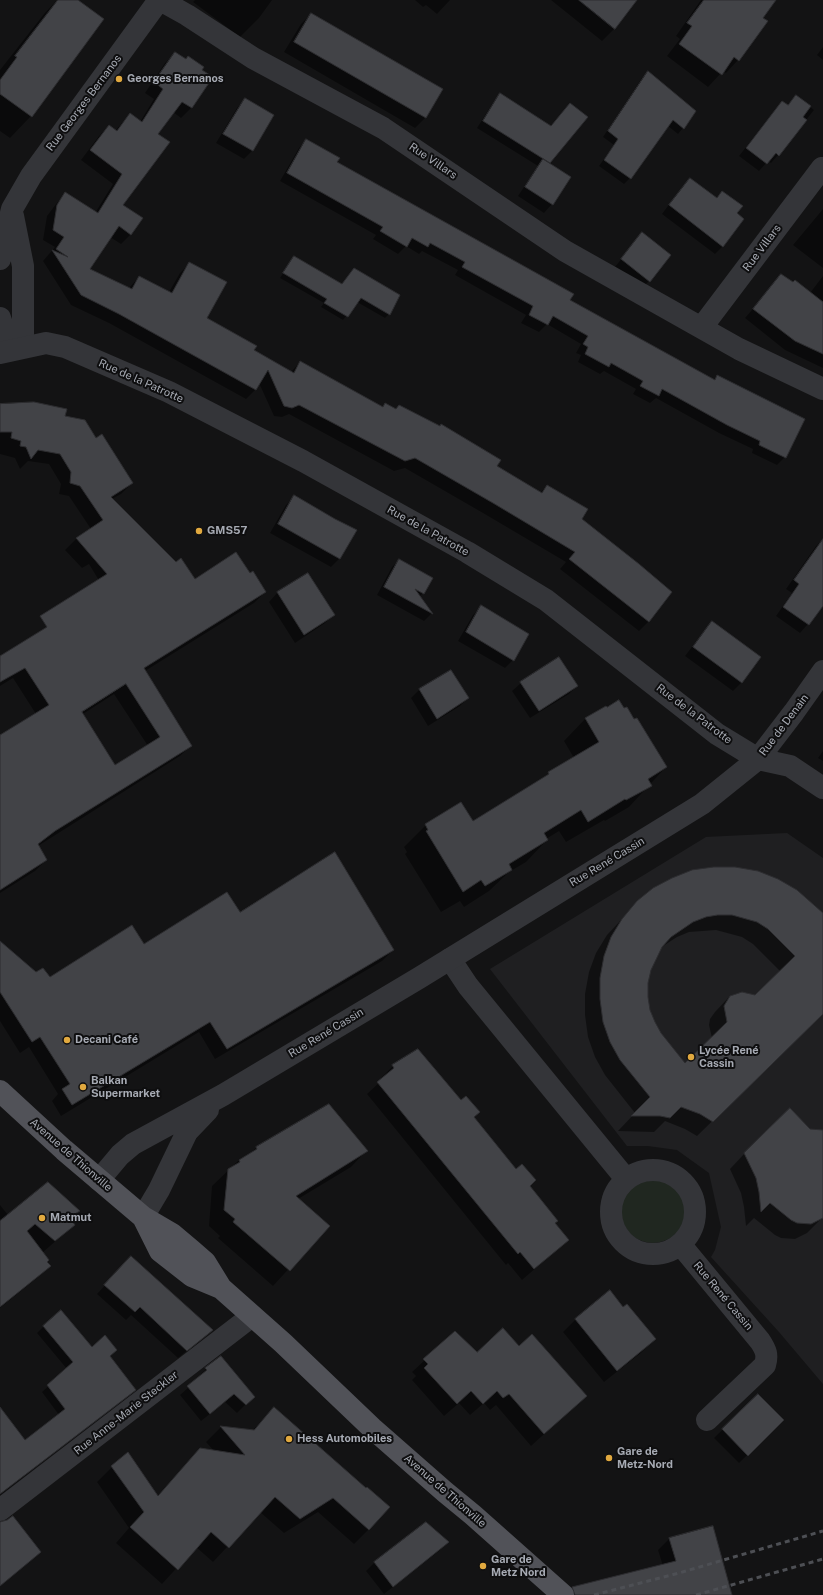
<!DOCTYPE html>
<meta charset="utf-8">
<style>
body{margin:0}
canvas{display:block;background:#131314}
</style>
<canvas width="823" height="1595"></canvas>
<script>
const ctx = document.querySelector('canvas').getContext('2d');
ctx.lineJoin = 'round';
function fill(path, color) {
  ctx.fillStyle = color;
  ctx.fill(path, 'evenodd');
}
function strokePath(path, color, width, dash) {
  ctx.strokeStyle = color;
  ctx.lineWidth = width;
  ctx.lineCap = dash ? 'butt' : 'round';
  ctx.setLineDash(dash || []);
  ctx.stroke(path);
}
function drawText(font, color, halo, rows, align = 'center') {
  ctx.font = font + ' "Public Sans",sans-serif';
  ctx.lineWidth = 4;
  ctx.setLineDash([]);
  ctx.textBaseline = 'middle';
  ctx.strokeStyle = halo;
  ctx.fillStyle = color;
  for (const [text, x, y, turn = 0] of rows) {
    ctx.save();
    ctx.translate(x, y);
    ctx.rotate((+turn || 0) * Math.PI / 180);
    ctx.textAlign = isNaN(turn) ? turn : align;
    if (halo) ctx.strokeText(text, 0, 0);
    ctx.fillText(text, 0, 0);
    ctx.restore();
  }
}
fill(new Path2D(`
 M 787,833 L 823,858 L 823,1384 L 779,1332 L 711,1257 L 715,1250 L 721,1227 L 709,1173 L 677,1150 L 648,1146 L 627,1146 L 490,969 L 706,837 Z`), '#1f1f21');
fill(new Path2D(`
 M621 1211a32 32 0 1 1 64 0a32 32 0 1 1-64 0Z`), '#202720');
fill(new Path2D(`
 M 57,0 L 76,0 L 31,116 L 10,138 L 0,131 L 0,70 L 44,14 Z
 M 195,0 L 272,0 L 259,18 L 240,37 L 193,2 Z
 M 415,0 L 450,0 L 437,14 L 426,5 L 423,7 Z
 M 551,0 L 635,0 L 614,29 L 602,41 Z
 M 701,0 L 775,0 L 762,18 L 738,60 L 726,73 L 723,71 L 708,87 L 667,56 L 680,39 L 676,36 Z
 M 311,14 L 442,90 L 425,118 L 415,128 L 284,52 L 301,24 Z
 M 823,47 L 823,60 L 817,55 Z
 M 175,53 L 211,78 L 191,108 L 181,118 L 173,112 L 157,134 L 121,205 L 131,234 L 121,244 L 110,237 L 88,269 L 128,289 L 139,277 L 169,292 L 180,273 L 190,263 L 206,318 L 253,350 L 291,372 L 300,362 L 382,407 L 385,404 L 395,410 L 399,406 L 540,493 L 547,486 L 580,519 L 649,621 L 639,631 L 560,569 L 566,562 L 483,513 L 405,468 L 394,471 L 289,414 L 282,417 L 274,416 L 259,383 L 256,389 L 246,399 L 109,323 L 71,305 L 43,261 L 55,247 L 43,240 L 47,216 L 56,204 L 66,194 L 95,213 L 113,184 L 81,160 L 99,136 L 109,126 L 115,131 L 130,114 L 140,122 L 154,99 L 145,93 L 165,63 Z
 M 648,73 L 683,128 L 678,134 L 668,126 L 630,178 L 624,184 L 599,166 L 614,145 L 603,137 L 642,78 Z
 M 501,94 L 550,126 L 570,104 L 586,117 L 548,164 L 552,204 L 544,213 L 518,196 L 538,166 L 477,128 L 494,101 Z
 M 796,96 L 814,110 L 778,155 L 771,163 L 768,161 L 759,171 L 739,156 L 775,110 L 782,102 L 787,106 Z
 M 245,99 L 273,115 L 252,151 L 244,159 L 216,143 L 237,108 Z
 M 306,140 L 336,162 L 569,301 L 713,381 L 717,377 L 785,457 L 777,465 L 752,453 L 753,449 L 719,433 L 656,398 L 650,403 L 633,394 L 636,389 L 604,371 L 600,374 L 578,362 L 581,355 L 576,353 L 581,344 L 547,324 L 539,332 L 521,323 L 526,315 L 455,275 L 458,270 L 422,251 L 419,254 L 406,246 L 398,254 L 373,239 L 376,235 L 280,181 L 299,148 Z
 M 690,179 L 716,198 L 722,192 L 736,214 L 723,246 L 715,254 L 662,214 L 682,187 Z
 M 823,209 L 823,268 L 793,245 Z
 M 642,234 L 649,281 L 641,289 L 614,268 Z
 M 294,257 L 342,285 L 354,269 L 389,314 L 385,318 L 357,302 L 343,320 L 321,307 L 324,303 L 280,278 Z
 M 782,275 L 810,293 L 823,276 L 823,368 L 785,350 L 745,318 Z
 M 0,403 L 64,417 L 96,439 L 132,483 L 121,494 L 112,499 L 195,581 L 249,574 L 265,592 L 254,603 L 145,671 L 191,745 L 180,756 L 38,846 L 46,860 L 35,871 L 0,893 L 0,736 L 36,714 L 13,678 L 0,686 L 0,657 L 106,592 L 89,564 L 82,568 L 65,550 L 76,539 L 91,529 L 69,496 L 59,494 L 61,484 L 49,464 L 28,461 L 20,469 L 15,458 L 0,454 ZM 114,694 L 148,746 L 115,766 L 83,714 Z
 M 295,496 L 355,530 L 339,559 L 331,567 L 270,533 L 286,505 Z
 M 823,539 L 823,607 L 800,633 L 776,616 L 792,593 L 786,589 L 816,546 Z
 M 399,560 L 423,593 L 419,597 L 431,614 L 424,621 L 377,595 L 392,567 Z
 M 308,574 L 333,615 L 325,623 L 295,643 L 269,602 L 277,593 Z
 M 481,607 L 513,660 L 505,668 L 458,641 L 473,615 Z
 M 712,623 L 759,657 L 741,683 L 733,691 L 685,656 L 704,631 Z
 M 451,671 L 468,698 L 460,706 L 428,726 L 411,698 L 419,690 Z
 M 521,683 L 577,686 L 569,694 L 530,718 L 512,691 Z
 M 606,707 L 666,767 L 629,807 L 605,821 L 604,820 L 566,842 L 559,831 L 546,839 L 547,840 L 526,862 L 509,872 L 489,891 L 464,907 L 460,901 L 441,912 L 405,854 L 407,852 L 404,847 L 426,825 L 472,822 L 574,758 L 564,741 L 585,719 Z
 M 823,751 L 823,761 L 818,758 Z
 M 637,903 L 823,915 L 823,1013 L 697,1136 L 685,1129 L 665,1121 L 654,1132 L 618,1131 L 635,1113 L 605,1075 L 595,1057 L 588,1037 L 585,1015 L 585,994 L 589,972 L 596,953 L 607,935 ZM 716,930 L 742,937 L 753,944 L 781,972 L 755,996 L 738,993 L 730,996 L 715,1012 L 710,1019 L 709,1025 L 712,1038 L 685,1065 L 660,1034 L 649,1010 L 647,983 L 655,958 L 660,948 L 677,937 L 689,932 Z
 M 239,913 L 393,950 L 382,961 L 215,1059 L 199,1032 L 61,1116 L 52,1101 L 58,1094 L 29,1047 L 20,1053 L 0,1021 L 0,942 L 36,974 L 49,978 Z
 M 418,1051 L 529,1186 L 554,1224 L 568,1240 L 522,1280 L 508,1263 L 506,1265 L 367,1094 L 383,1079 L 381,1078 L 393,1066 Z
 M 328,1106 L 366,1151 L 351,1167 L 298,1199 L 328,1226 L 273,1286 L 218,1238 L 220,1236 L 209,1226 L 212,1186 L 239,1160 L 250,1154 L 256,1148 Z
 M 809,1130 L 823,1131 L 823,1217 L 807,1233 L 795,1239 L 781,1238 L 775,1235 L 754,1218 L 746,1226 L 744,1207 L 741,1193 L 730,1169 L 745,1153 Z
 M 0,1205 L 8,1215 L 79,1211 L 70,1220 L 74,1225 L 42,1253 L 49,1266 L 37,1278 L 0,1308 Z
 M 123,1266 L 212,1330 L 178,1358 L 131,1315 L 126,1320 L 97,1294 Z
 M 610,1291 L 623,1309 L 654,1339 L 642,1352 L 604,1382 L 563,1332 L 575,1320 Z
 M 44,1326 L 109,1357 L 128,1396 L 0,1495 L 0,1427 L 25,1441 L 59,1415 L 42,1392 L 67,1369 L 37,1333 Z
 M 455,1332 L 477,1353 L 519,1347 L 586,1396 L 531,1446 L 496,1405 L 490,1410 L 484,1403 L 470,1415 L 459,1403 L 444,1416 L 412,1380 L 416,1376 L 412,1372 Z
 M 206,1369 L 253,1397 L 237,1413 L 225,1402 L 201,1421 L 180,1395 L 199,1378 L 198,1377 Z
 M 758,1395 L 783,1420 L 739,1463 L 714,1438 Z
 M 274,1408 L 366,1490 L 369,1529 L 354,1544 L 318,1512 L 284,1533 L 260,1512 L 213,1562 L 196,1547 L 162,1584 L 116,1543 L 129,1528 L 97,1482 L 112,1467 L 157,1496 L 200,1449 L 214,1451 L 206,1442 L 221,1427 L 252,1431 Z
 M 426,1523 L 447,1543 L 439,1551 L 384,1594 L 366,1571 L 374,1563 Z
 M 712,1527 L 731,1595 L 572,1595 L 582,1585 L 663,1566 L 658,1550 L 669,1539 Z`), '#0007');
const building = new Path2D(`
 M 58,0 L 78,0 L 104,19 L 32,117 L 0,94 L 0,80 L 17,57 L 15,56 Z
 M 579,0 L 637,0 L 615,29 Z
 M 704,0 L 776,0 L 763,18 L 768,21 L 739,61 L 734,57 L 722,75 L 679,44 L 692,26 L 687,23 Z
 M 311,13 L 443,89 L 426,118 L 294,42 Z
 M 175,52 L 186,59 L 188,56 L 204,67 L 202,70 L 213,77 L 192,108 L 182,102 L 158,134 L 170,142 L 123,205 L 143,218 L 131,235 L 119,226 L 90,269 L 132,289 L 139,276 L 172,293 L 189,262 L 227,282 L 207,318 L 257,346 L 254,350 L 294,373 L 300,361 L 383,407 L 385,403 L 396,409 L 399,405 L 440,426 L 441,424 L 501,460 L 497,466 L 542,493 L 547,485 L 588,509 L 582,519 L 639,564 L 672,592 L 649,622 L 569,559 L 575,552 L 493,503 L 415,458 L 405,461 L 299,405 L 292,408 L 284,406 L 268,370 L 256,390 L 119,314 L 81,295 L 52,250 L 68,257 L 56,249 L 64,237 L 53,230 L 57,205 L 65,192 L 98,213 L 122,174 L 90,150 L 109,125 L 117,131 L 130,113 L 142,122 L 163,89 L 154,82 Z
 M 648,71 L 696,111 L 684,129 L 673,120 L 631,179 L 604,160 L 618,139 L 608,131 Z
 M 500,93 L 551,126 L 570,103 L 588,117 L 550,163 L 483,121 Z
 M 796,95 L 811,106 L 803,117 L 807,120 L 779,156 L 776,153 L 767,164 L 746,148 L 782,101 L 788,105 Z
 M 245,98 L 274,115 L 253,151 L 223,134 Z
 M 306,139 L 340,158 L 337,162 L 574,294 L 570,300 L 715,380 L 717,375 L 805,419 L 786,458 L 759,445 L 760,441 L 727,425 L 662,389 L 659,396 L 640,386 L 643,381 L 611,363 L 609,367 L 585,354 L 588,347 L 583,344 L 588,336 L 553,316 L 548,325 L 529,315 L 533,306 L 462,267 L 465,262 L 430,243 L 428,247 L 412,238 L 407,247 L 380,231 L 383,227 L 287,173 Z
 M 543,159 L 571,177 L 553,205 L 525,187 Z
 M 690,178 L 717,198 L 722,191 L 743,206 L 737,213 L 744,219 L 723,247 L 669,205 Z
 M 642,232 L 671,255 L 650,282 L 621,259 Z
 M 294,256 L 342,284 L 354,268 L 400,295 L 390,315 L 361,298 L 348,317 L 324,303 L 327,299 L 283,273 Z
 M 781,274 L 793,282 L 795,280 L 823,302 L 823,354 L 795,341 L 753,309 Z
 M 34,402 L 67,409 L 65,416 L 85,420 L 96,438 L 102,434 L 133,483 L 111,497 L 176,562 L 181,558 L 195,579 L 236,552 L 250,573 L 253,571 L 266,592 L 144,668 L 192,746 L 55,831 L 38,844 L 47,860 L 0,890 L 0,735 L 49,705 L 25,668 L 0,682 L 0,656 L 47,627 L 40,616 L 107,574 L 76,538 L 103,520 L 80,486 L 70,483 L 71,472 L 60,454 L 38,450 L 31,459 L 26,447 L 20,446 L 21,441 L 11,438 L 12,432 L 0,432 L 0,404 ZM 126,684 L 160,737 L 115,765 L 82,712 Z
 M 294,495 L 335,519 L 357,530 L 340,559 L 278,524 Z
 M 823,539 L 823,606 L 809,625 L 783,607 L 799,584 L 794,580 Z
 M 399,559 L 433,578 L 424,594 L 415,589 L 433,614 L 384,587 Z
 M 308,573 L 335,615 L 304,635 L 277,592 Z
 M 481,605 L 529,634 L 514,661 L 466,632 Z
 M 712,621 L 761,657 L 742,683 L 693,647 Z
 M 559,657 L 578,686 L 539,711 L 520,682 Z
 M 451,670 L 469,698 L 437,719 L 419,689 Z
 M 619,700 L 624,708 L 627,707 L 634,719 L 637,718 L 667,767 L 648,779 L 652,786 L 626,800 L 625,799 L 588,822 L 581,810 L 544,833 L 548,840 L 509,864 L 512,870 L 485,886 L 481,880 L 463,892 L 426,831 L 428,830 L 425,824 L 461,802 L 473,821 L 549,774 L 548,772 L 599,742 L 585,718 L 606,706 L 607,707 Z
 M 335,852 L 394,950 L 227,1049 L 210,1022 L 72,1105 L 62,1089 L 70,1084 L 40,1037 L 32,1042 L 0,992 L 0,941 L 36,972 L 43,968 L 50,977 L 132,925 L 144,944 L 227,892 L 240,912 Z
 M 714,867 L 735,867 L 758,871 L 778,879 L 797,890 L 823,913 L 823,1014 L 713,1122 L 700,1114 L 681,1107 L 670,1118 L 660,1116 L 631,1116 L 650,1097 L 620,1060 L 610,1042 L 603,1022 L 600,999 L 600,978 L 604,956 L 611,937 L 622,919 L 637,901 L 653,888 L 672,878 L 692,870 ZM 718,915 L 732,915 L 757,922 L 768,929 L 795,956 L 755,995 L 742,992 L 730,996 L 724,1006 L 727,1022 L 685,1063 L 661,1033 L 655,1022 L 650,1010 L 648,997 L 648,983 L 651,970 L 662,947 L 671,937 L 693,922 L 706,917 Z
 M 418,1049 L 461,1100 L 466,1096 L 480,1112 L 474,1117 L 516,1169 L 522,1164 L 536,1180 L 530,1186 L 558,1221 L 555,1223 L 569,1240 L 534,1269 L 520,1252 L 518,1254 L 377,1082 L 394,1068 L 392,1065 Z
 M 329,1104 L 368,1151 L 296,1196 L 330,1226 L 290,1271 L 233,1222 L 235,1219 L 224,1210 L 228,1169 L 240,1162 L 239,1160 L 257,1149 L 256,1147 Z
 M 790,1108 L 810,1129 L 823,1130 L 823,1218 L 811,1224 L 797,1223 L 791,1220 L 770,1203 L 761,1212 L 759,1192 L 756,1178 L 744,1153 Z
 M 48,1182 L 80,1211 L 69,1217 L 75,1225 L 55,1241 L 35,1224 L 27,1231 L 49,1260 L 47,1262 L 51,1266 L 0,1307 L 0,1221 Z
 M 131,1256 L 162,1284 L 213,1330 L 187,1351 L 140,1307 L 135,1312 L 104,1285 Z
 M 610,1290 L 623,1307 L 627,1304 L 656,1339 L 617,1371 L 575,1319 Z
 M 61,1310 L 92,1347 L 105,1335 L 117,1350 L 110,1356 L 136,1390 L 0,1494 L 0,1407 L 25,1440 L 65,1409 L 47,1385 L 73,1362 L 43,1326 Z
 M 503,1328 L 519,1346 L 532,1334 L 587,1396 L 544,1434 L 509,1394 L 503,1398 L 497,1391 L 483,1404 L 471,1391 L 457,1404 L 424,1368 L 428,1364 L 423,1359 L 455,1331 L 477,1352 Z
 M 221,1356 L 255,1397 L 246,1405 L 234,1394 L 210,1414 L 187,1386 L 207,1370 L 205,1368 Z
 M 758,1394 L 784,1420 L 748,1456 L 722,1429 Z
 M 274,1407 L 366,1488 L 367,1487 L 390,1507 L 369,1530 L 333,1498 L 300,1519 L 275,1497 L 229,1548 L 211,1532 L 178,1570 L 130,1527 L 144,1512 L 111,1466 L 128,1452 L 158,1496 L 200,1448 L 245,1455 L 220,1426 L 254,1430 Z
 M 13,1516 L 41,1552 L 0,1586 L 0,1522 L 7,1520 Z
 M 426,1522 L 449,1542 L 393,1587 L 374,1562 Z
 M 713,1526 L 732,1595 L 575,1595 L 572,1587 L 676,1561 L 669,1538 Z`);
fill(building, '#424347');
strokePath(building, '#2d2d30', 1);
strokePath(new Path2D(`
 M 160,0 L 187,15 L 253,58 L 383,128 L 565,251 L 739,349 L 823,389
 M 13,216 L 23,266 L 23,347
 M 0,259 L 12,209 L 31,176 L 159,0
 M 0,318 L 11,350
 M 702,327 L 822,168
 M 758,759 L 794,712 L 823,671
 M 450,959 L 468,986 L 626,1179
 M611 1212a42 42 0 1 1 84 0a42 42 0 1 1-84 0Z
 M 680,1244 L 760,1341 C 766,1350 768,1355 765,1365 L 707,1420
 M 0,1510 L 252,1316`), '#343539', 22);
strokePath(new Path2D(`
 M 0,353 L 46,343 L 65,347 L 169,392 L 303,461 L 467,552 L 546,600 L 717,734 L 758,759 L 790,766 L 823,788
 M 99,1180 L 120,1155 L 133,1144 L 223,1095 L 419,978 L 689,812 L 702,804 L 758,759
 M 143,1217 L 159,1190 L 187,1132 L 208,1110`), '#343539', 22);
strokePath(new Path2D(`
 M 0,1091 L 64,1150 L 143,1217 L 172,1234 L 191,1250 L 205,1262 L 221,1288 L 283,1343 L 372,1428 L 445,1492 L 473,1515 L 563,1595
 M 143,1217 L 160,1251 L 192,1276 L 221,1288`), '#515258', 22);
strokePath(new Path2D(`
 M 594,1595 L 679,1573 L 823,1531
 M 696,1595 L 823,1559`), '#4d4f54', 3, [5, 4]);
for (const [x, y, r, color] of [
 [119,79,4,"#e1a93f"],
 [199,531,4,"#e1a93f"],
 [67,1040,4,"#e1a93f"],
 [691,1057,4,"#e1a93f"],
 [83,1087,4,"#e1a93f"],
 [42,1218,4,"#e1a93f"],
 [289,1439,4,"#e1a93f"],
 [609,1458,4,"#e1a93f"],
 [483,1566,4,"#e1a93f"]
]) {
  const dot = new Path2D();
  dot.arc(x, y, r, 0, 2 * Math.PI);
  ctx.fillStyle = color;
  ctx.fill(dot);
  strokePath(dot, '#0e0e0f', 1.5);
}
drawText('bold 11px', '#a6aab3', '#0e0e0f', [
 ["Georges Bernanos",127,79],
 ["GMS57",207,531],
 ["Decani Café",75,1040],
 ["Lycée René",699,1051],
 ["Cassin",699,1064],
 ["Balkan",91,1081],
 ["Supermarket",91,1094],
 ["Matmut",50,1218],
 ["Hess Automobiles",297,1439],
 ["Gare de",617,1452],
 ["Metz-Nord",617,1465],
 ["Gare de",491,1560],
 ["Metz Nord",491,1573]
], 'left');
drawText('11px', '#a6aab3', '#0e0e0f', [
 ["Rue Georges Bernanos",84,103,-53],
 ["Rue Villars",433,161,34],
 ["Rue Villars",762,248,-53],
 ["Rue de la Patrotte",141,381,24],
 ["Rue de la Patrotte",428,531,29],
 ["Rue de la Patrotte",694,714,37],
 ["Rue de Denain",784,725,-53],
 ["Rue René Cassin",607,862,-31],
 ["Rue René Cassin",326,1033,-31],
 ["Avenue de Thionville",71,1155,41],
 ["Rue René Cassin",723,1296,50],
 ["Rue Anne-Marie Steckler",126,1413,-38],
 ["Avenue de Thionville",445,1491,41]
]);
</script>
